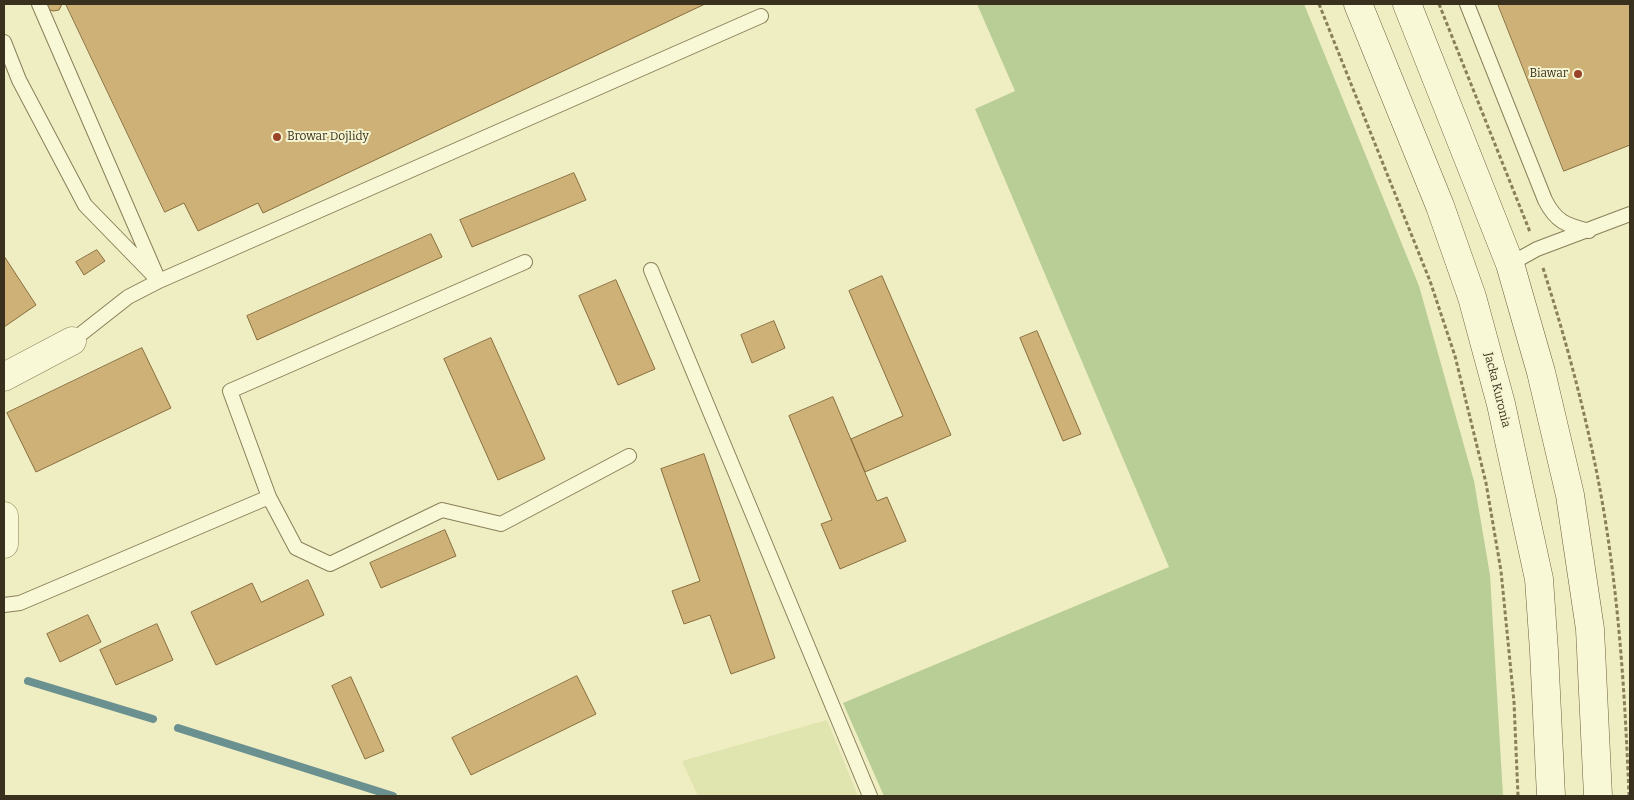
<!DOCTYPE html>
<style>
body{margin:0}
#map{position:relative;width:1634px;height:800px;overflow:hidden;background:#efedc2;font-family:Bitter,serif}
canvas{display:block}
.frame{position:absolute;inset:0;border:5px solid #39311d;pointer-events:none}
</style>
<div id="map">
<canvas width="1634" height="800"></canvas>
<div class="frame"></div>
</div>
<script>
const ctx = document.querySelector('canvas').getContext('2d');
ctx.lineJoin = 'round';
function fill(path, color) {
  ctx.fillStyle = color;
  ctx.fill(path, 'evenodd');
}
function strokePath(path, color, width, dash) {
  ctx.strokeStyle = color;
  ctx.lineWidth = width;
  ctx.lineCap = dash ? 'butt' : 'round';
  ctx.setLineDash(dash || []);
  ctx.stroke(path);
}
function drawText(font, color, halo, rows, align = 'center') {
  ctx.font = font + ' Bitter,serif';
  ctx.lineWidth = 4;
  ctx.setLineDash([]);
  ctx.textBaseline = 'middle';
  ctx.strokeStyle = halo;
  ctx.fillStyle = color;
  for (const [text, x, y, turn = 0] of rows) {
    ctx.save();
    ctx.translate(x, y);
    ctx.rotate((+turn || 0) * Math.PI / 180);
    ctx.textAlign = isNaN(turn) ? turn : align;
    if (halo) ctx.strokeText(text, 0, 0);
    ctx.fillText(text, 0, 0);
    ctx.restore();
  }
}
fill(new Path2D(`
 M 827,720 L 858,796 L 698,796 L 682,761 Z`), '#e0e5af');
fill(new Path2D(`
 M 977,4 L 1304,4 L 1419,286 L 1474,481 L 1490,575 L 1503,796 L 884,796 L 843,703 L 1169,567 L 975,109 L 1015,91 Z`), '#b9cd96');
strokePath(new Path2D(`
 M 28,681 L 153,719
 M 178,728 L 393,796`), '#6b9090', 8);
const building = new Path2D(`
 M 45,4 L 62,4 L 59,10 L 53,11 L 47,9 Z
 M 66,4 L 705,4 L 263,213 L 258,203 L 198,231 L 184,203 L 165,212 Z
 M 1498,4 L 1630,4 L 1630,145 L 1564,171 Z
 M 574,173 L 586,200 L 472,247 L 460,220 Z
 M 431,234 L 442,257 L 257,340 L 247,316 Z
 M 97,250 L 105,261 L 84,275 L 76,262 Z
 M 4,256 L 36,305 L 4,327 Z
 M 882,276 L 951,435 L 865,472 L 851,439 L 903,416 L 849,291 Z
 M 616,280 L 655,369 L 618,385 L 579,296 Z
 M 774,321 L 785,348 L 752,363 L 741,335 Z
 M 1037,331 L 1081,434 L 1063,441 L 1020,338 Z
 M 491,338 L 545,459 L 498,480 L 444,359 Z
 M 142,348 L 171,408 L 36,472 L 7,413 Z
 M 833,397 L 877,501 L 887,497 L 906,541 L 840,569 L 821,524 L 832,520 L 789,416 Z
 M 704,454 L 775,658 L 731,674 L 710,615 L 684,624 L 672,591 L 700,581 L 661,469 Z
 M 445,530 L 456,556 L 381,588 L 370,563 Z
 M 308,580 L 324,615 L 216,665 L 191,612 L 252,583 L 261,602 Z
 M 88,615 L 101,642 L 60,662 L 47,634 Z
 M 157,624 L 173,660 L 116,685 L 100,650 Z
 M 577,676 L 596,714 L 471,775 L 452,738 Z
 M 351,677 L 384,751 L 365,759 L 332,686 Z`);
fill(building, '#ceb177');
strokePath(building, '#896e3e', 1);
const service = new Path2D(`
 M 39,4 L 159,281 L 761,16
 M 1467,4 L 1545,200 C 1556,222 1566,225 1589,231
 M 4,42 L 19,80 L 85,205 L 159,281 L 128,297 L 72,341
 M 525,262 L 230,391 L 269,497 L 296,548 L 330,564 L 442,510 L 501,524 L 629,456
 M 1510,264 L 1537,249 L 1630,214
 M 651,270 L 870,796
 M 4,605 L 20,603 L 269,497`);
const minor = new Path2D(`
 M 4,377 L 72,341
 M 4,516 L 4,544`);
const secondary = new Path2D(`
 M 1358,4 L 1440,206 L 1472,297 L 1501,404 L 1539,579 L 1544,651 L 1551,796
 M 1407,4 L 1510,264 L 1541,372 L 1570,495 L 1590,629 L 1598,796`);
strokePath(service, '#897f59', 16);
strokePath(minor, '#897f59', 29);
strokePath(secondary, '#6b5f3c', 29);
strokePath(new Path2D(`
 M 1319,4 L 1430,281 L 1455,356 L 1486,483 L 1501,571 L 1514,702 L 1518,796
 M 1439,4 L 1530,232
 M 1543,268 C 1567,343 1587,418 1601,495 C 1619,595 1625,696 1629,796`), '#897f59', 3, [4, 2.5]);
strokePath(service, '#f9f8d6', 14);
strokePath(minor, '#f9f8d6', 28);
strokePath(secondary, '#f9f8d6', 28);
for (const [x, y, r, color] of [
 [1578,74,5,"#994328"],
 [277,137,5,"#994328"]
]) {
  const dot = new Path2D();
  dot.arc(x, y, r, 0, 2 * Math.PI);
  ctx.fillStyle = color;
  ctx.fill(dot);
  strokePath(dot, '#f6f5d2', 2);
}
drawText('12px', '#39311d', '#f6f5d2', [
 ["Biawar",1568,74],
 ["Browar Dojlidy",287,137,"left"]
], 'right');
drawText('12px', '#39311d', '#f6f5d2', [
 ["Jacka Kuronia",1497,390,76]
]);
</script>
